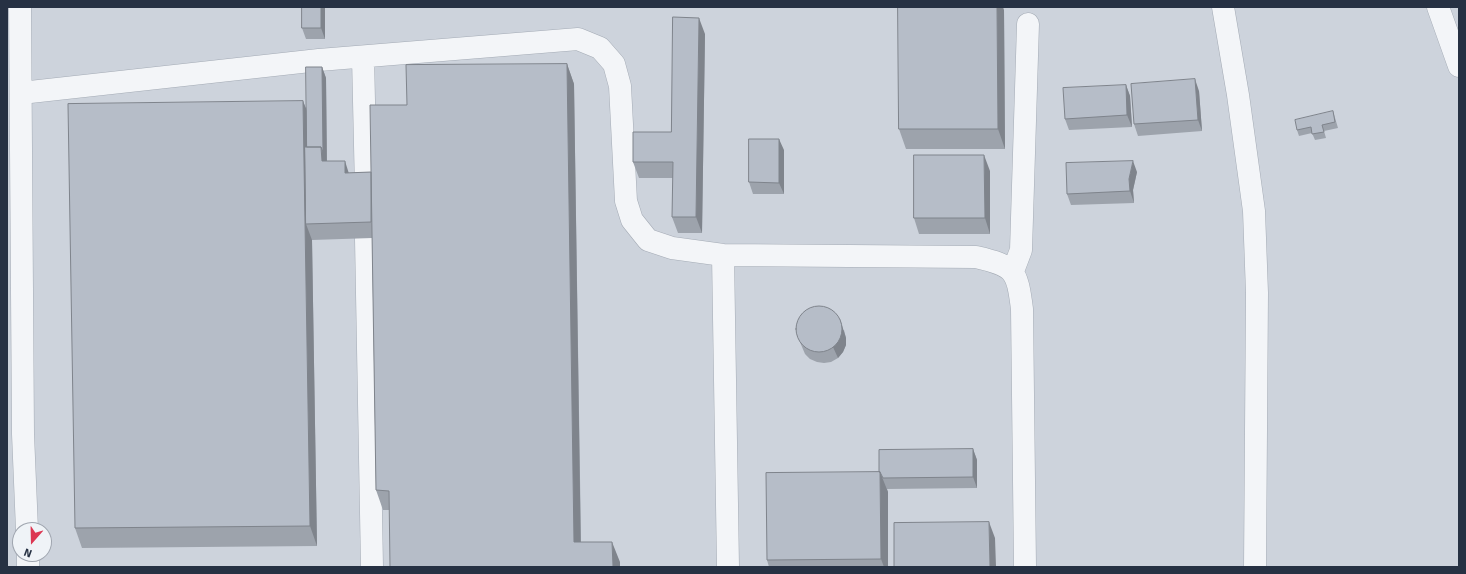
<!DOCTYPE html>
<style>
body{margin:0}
#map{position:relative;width:1466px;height:574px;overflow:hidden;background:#dfe4ea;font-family:Signika,sans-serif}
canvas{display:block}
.frame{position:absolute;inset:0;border:8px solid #263143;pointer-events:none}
.north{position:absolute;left:12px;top:522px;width:40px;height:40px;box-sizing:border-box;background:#eff3f7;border:1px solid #9fa5af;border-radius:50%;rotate:200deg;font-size:11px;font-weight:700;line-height:16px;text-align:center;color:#263143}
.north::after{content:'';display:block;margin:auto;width:14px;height:18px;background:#dc3752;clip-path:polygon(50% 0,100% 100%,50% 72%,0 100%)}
</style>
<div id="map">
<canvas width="1466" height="574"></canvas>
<div class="frame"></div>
<div class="north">N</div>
</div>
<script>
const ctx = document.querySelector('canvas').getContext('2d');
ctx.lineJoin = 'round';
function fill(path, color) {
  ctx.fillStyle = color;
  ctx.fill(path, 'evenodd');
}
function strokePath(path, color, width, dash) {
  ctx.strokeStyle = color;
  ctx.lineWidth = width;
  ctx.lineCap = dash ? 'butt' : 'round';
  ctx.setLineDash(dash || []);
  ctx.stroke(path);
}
fill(new Path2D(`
 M 7,7 L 1459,7 L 1459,567 L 7,567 ZM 20,530 L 44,530 L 44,554 L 20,554 Z`), '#cdd3dc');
const minor = new Path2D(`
 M 20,7 L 23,434 L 27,530
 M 1223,7 L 1238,95 L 1254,211 L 1257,293 L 1255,567
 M 1438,7 L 1459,66
 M 363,57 L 366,189
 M 21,93 L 319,60 L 578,39 L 600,48 L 614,64 L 620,86 L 626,201 L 632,220 L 648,240 L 672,248 L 723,255 L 976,257 C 1015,266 1017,270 1022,309 L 1025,567
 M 366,239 L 372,567
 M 723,255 L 728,567
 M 1013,271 L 1021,250 L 1028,24
 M 28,554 L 28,567`);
strokePath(minor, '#a4abb5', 23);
strokePath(minor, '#f3f5f8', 22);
fill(new Path2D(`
 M 302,7 L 325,7 L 325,39 L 306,39 L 302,28 Z
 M 1004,10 L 1005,149 L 906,149 L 899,129 Z
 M 705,34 L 702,233 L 678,233 L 672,217 L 673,178 L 639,178 L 633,162 L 671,132 Z
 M 567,64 L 574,84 L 581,542 L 620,562 L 390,510 L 383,510 L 376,490 L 372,238 L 312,240 L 317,546 L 82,548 L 75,528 L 303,101 L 306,109 L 322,67 L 326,78 L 327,161 L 349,173 L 371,172 L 407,105 Z
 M 1126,85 L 1130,96 L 1132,127 L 1069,130 L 1065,119 Z
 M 1199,91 L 1202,131 L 1138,136 L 1134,124 Z
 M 1333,111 L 1338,128 L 1324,131 L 1326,138 L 1315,140 L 1312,133 L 1299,136 L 1297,130 Z
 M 784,150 L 784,194 L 753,194 L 749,182 Z
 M 990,171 L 990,234 L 919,234 L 914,218 Z
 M 1137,172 L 1133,190 L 1134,203 L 1071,205 L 1067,194 Z
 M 844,330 L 846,338 L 846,345 L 843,352 L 838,358 L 831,362 L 824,363 L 817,362 L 810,359 L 805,354 L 797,335 Z
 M 973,449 L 977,460 L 977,488 L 887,489 L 888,492 L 888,567 L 769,567 L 767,560 L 879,472 Z`), '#9da3ac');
fill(new Path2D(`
 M 321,7 L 325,7 L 325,39 L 321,28 Z
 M 997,7 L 1003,7 L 1004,10 L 1005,149 L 998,129 Z
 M 699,18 L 705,34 L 702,233 L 696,217 Z
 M 567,64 L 574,84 L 581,562 L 574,542 Z
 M 322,67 L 326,78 L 327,177 L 322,161 Z
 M 1195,79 L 1199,91 L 1202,131 L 1198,120 Z
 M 1126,85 L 1130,96 L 1132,127 L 1127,115 Z
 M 303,101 L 311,121 L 306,224 L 312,240 L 317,546 L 310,526 Z
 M 779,139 L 784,150 L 784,194 L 779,183 Z
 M 984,155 L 990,171 L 990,234 L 985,218 Z
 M 345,161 L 350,177 L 345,173 Z
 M 1133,161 L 1137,172 L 1133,190 L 1134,203 L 1130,191 L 1129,179 Z
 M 840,319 L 846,338 L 846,345 L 843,352 L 838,358 L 833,347 Z
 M 973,449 L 977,460 L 977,488 L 973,477 Z
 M 880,472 L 888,492 L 888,567 L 884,567 L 881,559 Z
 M 989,522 L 995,538 L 996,567 L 990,567 Z
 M 612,542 L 620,562 L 620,567 L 613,567 Z`), '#7f848c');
const building = new Path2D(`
 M 302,7 L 321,7 L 321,28 L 302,28 Z
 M 898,7 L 997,7 L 998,129 L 899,129 Z
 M 673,17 L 699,18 L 696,217 L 672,217 L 673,162 L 633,162 L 633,132 L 671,132 Z
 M 567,64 L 574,542 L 612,542 L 613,567 L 390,567 L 389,491 L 376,490 L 370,105 L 407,105 L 406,65 Z
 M 306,67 L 322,67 L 323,152 L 321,147 L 307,147 Z
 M 1195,79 L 1198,120 L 1134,124 L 1131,84 Z
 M 1126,85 L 1127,115 L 1065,119 L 1063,88 Z
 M 303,101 L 310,526 L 75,528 L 68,104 Z
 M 1333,111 L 1335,122 L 1322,125 L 1324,132 L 1312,134 L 1311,127 L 1297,130 L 1295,120 Z
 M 749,139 L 779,139 L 779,183 L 749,182 Z
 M 305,147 L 321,147 L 322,161 L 345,161 L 345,173 L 371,172 L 371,222 L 306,224 Z
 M 914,155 L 984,155 L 985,218 L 914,218 Z
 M 1133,161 L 1129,179 L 1130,191 L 1067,194 L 1066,163 Z
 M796 329a23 23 0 1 1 46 0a23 23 0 1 1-46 0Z
 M 973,449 L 973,477 L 883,478 L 880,472 L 879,472 L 879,450 Z
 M 880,472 L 881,559 L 767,560 L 766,473 Z
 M 989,522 L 990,567 L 894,567 L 894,523 Z`);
fill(building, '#b6bdc8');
strokePath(building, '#7f848c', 1);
</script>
